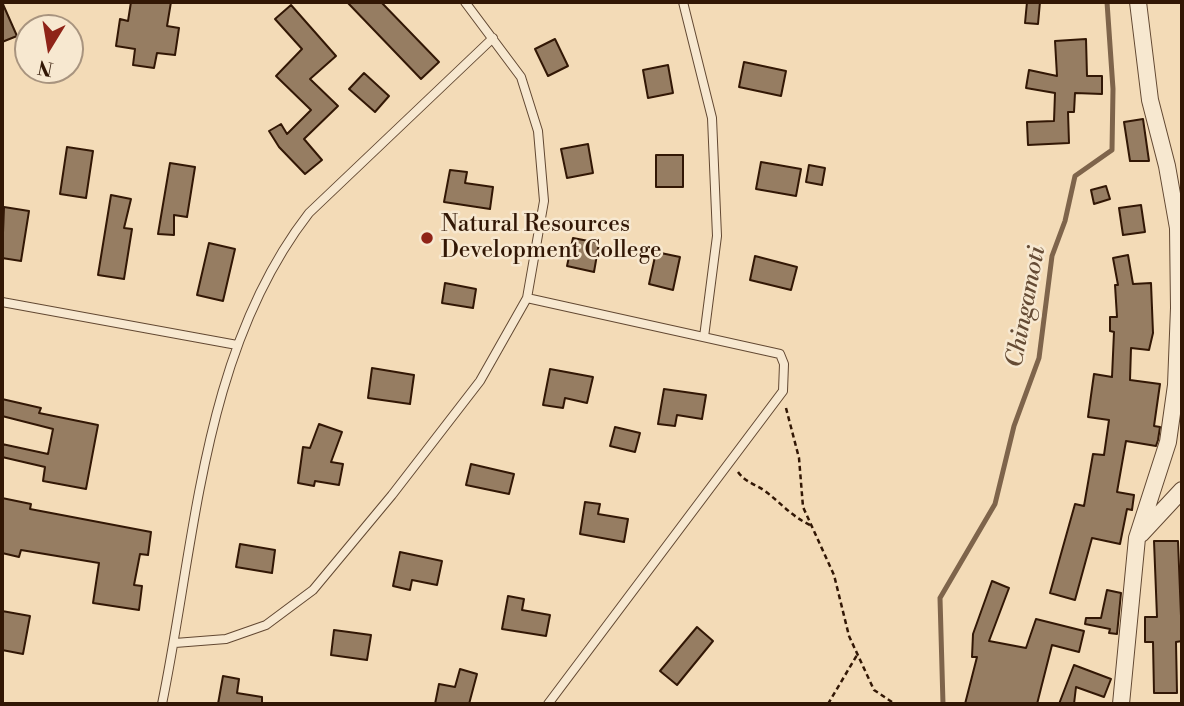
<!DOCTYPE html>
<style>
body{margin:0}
#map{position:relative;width:1184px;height:706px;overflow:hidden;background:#f3dbb7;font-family:"Libre Bodoni",serif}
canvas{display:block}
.frame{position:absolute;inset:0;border:4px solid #321705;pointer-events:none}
.north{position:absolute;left:14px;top:14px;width:70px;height:70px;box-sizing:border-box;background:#f7e8d0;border:2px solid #a8947f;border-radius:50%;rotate:191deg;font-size:19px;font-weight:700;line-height:28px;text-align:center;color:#321705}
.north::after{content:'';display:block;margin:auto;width:24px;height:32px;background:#8f2418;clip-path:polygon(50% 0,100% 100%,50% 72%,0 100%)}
</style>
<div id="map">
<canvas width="1184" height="706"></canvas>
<div class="frame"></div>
<div class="north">N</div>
</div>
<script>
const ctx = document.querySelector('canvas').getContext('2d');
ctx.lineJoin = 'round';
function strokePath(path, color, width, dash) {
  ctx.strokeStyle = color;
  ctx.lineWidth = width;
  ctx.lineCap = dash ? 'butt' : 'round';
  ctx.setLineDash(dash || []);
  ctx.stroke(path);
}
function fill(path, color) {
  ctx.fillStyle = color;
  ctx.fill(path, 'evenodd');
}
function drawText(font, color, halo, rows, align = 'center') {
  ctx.font = font + ' "Libre Bodoni",serif';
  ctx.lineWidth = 5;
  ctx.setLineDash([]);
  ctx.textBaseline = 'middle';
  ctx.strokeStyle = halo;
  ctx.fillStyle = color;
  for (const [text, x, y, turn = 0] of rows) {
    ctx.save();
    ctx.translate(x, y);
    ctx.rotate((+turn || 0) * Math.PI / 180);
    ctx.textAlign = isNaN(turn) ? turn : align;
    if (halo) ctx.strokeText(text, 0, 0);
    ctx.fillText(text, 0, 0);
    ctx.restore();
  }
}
strokePath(new Path2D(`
 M 943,704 L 940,598 L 995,504 L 1014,426 L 1039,358 L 1052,256 L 1065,221 L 1075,176 L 1112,150 L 1113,89 L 1107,2`), '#7e644b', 5);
const building = new Path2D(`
 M 2,2 L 17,36 L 2,42 Z
 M 131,2 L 171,2 L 167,26 L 179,28 L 175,55 L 157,53 L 154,68 L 133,65 L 135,49 L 116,46 L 120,19 L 128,21 Z
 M 347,2 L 381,2 L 439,62 L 421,79 Z
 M 1027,2 L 1040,2 L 1038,24 L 1025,23 Z
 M 291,5 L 336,56 L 310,79 L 338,106 L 304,139 L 322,160 L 305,174 L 279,147 L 269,131 L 281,124 L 287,134 L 311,110 L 276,76 L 302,49 L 275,19 Z
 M 555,39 L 568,66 L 548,76 L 535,49 Z
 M 1086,39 L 1087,76 L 1102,76 L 1102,94 L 1075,93 L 1074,112 L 1068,112 L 1069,143 L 1028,145 L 1027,122 L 1054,121 L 1055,93 L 1026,88 L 1029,70 L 1057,76 L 1055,41 Z
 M 744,62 L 786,71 L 781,96 L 739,87 Z
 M 668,65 L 673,93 L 648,98 L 643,70 Z
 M 364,73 L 389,96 L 375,112 L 349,89 Z
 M 1143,119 L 1149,161 L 1130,161 L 1124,122 Z
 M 588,144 L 593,173 L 567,178 L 561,149 Z
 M 67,147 L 93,151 L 86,198 L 60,194 Z
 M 656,155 L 683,155 L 683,187 L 656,187 Z
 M 761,162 L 801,169 L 796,196 L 756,189 Z
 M 170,163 L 195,167 L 187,217 L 174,215 L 174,235 L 158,234 Z
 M 809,165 L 825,168 L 822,185 L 806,182 Z
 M 450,170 L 467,172 L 465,183 L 493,187 L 490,209 L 444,202 Z
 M 1106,186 L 1110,199 L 1094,204 L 1091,190 Z
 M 111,195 L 131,199 L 124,228 L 132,229 L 124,279 L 98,275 Z
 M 1141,205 L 1145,232 L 1123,235 L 1119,208 Z
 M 4,207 L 29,211 L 21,261 L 2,258 Z
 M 573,238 L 599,243 L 594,272 L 567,266 Z
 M 209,243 L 235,249 L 223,301 L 197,295 Z
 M 656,252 L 680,257 L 673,290 L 649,284 Z
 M 1128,255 L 1133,284 L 1151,283 L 1153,333 L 1149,350 L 1131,348 L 1130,380 L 1160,384 L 1154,426 L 1160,427 L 1158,440 L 1156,446 L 1126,441 L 1117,492 L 1134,495 L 1132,510 L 1127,509 L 1120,544 L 1092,538 L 1075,600 L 1050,593 L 1075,504 L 1084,506 L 1093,454 L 1104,455 L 1109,420 L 1088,417 L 1094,374 L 1112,377 L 1114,332 L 1110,331 L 1110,317 L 1117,317 L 1115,285 L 1118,285 L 1113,258 Z
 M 755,256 L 797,267 L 791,290 L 750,280 Z
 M 445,283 L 476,289 L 473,308 L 442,303 Z
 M 372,368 L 414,375 L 410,404 L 368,398 Z
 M 550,369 L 593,377 L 587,403 L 565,398 L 563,408 L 543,405 Z
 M 664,389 L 706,395 L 702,419 L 677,415 L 675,426 L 658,424 Z
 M 2,399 L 41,408 L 39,413 L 98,425 L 86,489 L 43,481 L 45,467 L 2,457 L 2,444 L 48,454 L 53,429 L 2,416 Z
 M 319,424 L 342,432 L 331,462 L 343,464 L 339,485 L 315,481 L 314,486 L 298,483 L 303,447 L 310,448 Z
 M 615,427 L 640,433 L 635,452 L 610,446 Z
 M 471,464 L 514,474 L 509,494 L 466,485 Z
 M 2,498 L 31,504 L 30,509 L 151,532 L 148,555 L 140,554 L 134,585 L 142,586 L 139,610 L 93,603 L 99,563 L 21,550 L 19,557 L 2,553 Z
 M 585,502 L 600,504 L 598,514 L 628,519 L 624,542 L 580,534 Z
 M 1154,541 L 1178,541 L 1182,641 L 1176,642 L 1177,693 L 1154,693 L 1153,642 L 1145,642 L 1145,617 L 1157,617 Z
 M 240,544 L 275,550 L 272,573 L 236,567 Z
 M 400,552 L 442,561 L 437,585 L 412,580 L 410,590 L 393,586 Z
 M 992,581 L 1009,588 L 989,641 L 1026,648 L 1036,619 L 1084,631 L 1079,652 L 1052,645 L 1037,704 L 965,704 L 977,657 L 972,657 L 973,634 Z
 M 1107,590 L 1121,593 L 1117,634 L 1109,633 L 1110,629 L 1085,624 L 1086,618 L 1101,618 Z
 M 508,596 L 524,599 L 522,610 L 550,615 L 546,636 L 502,629 Z
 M 2,611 L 30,616 L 23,654 L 2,650 Z
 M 697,627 L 713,641 L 677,685 L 660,671 Z
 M 334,630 L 371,635 L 367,660 L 331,655 Z
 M 1074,665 L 1111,679 L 1104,697 L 1076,687 L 1074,704 L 1059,704 Z
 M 460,669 L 477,674 L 469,704 L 435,704 L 439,684 L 455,687 Z
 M 223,676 L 239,679 L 237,693 L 262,697 L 262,704 L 218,704 Z`);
fill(building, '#967d62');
strokePath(building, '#321705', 2);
const service = new Path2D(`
 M 683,2 L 712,118 L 717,236 L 704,337
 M 527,298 L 780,354 L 784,364 L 783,391 L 548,704
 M 2,302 L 237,345
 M 175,643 L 226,639 L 266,625 L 313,590 L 392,495 L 480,381 L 527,298 L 544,201 L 538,131 L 521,77 L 465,2
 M 162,704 C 196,539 202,351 309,213 L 493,38`);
const minor = new Path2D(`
 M 1141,534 L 1182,490
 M 1121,704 L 1137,538 L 1168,442 L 1176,385 L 1179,308 L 1178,228 L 1167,166 L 1150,100 L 1138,2`);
strokePath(service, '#624832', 10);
strokePath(minor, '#624832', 18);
strokePath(new Path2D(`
 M 786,408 L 799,458 L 803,507 L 834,575 L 849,636 L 874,690 L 895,704
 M 738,472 C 745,482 755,484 765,491 C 781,503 791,516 810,525
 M 828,704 L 857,655`), '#321705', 2.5, [5, 3.5]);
strokePath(service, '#f7e8d0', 8);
strokePath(minor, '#f7e8d0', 16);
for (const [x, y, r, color] of [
 [427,238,7,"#8f2418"]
]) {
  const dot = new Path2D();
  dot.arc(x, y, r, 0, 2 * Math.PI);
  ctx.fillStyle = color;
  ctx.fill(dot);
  strokePath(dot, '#f7e8d0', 2.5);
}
drawText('23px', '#321705', '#f7e8d0', [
 ["Natural Resources",441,225],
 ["Development College",441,251]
], 'left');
drawText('italic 24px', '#654b34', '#f7e8d0', [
 ["Chingamoti",1027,307,-79]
]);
</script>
